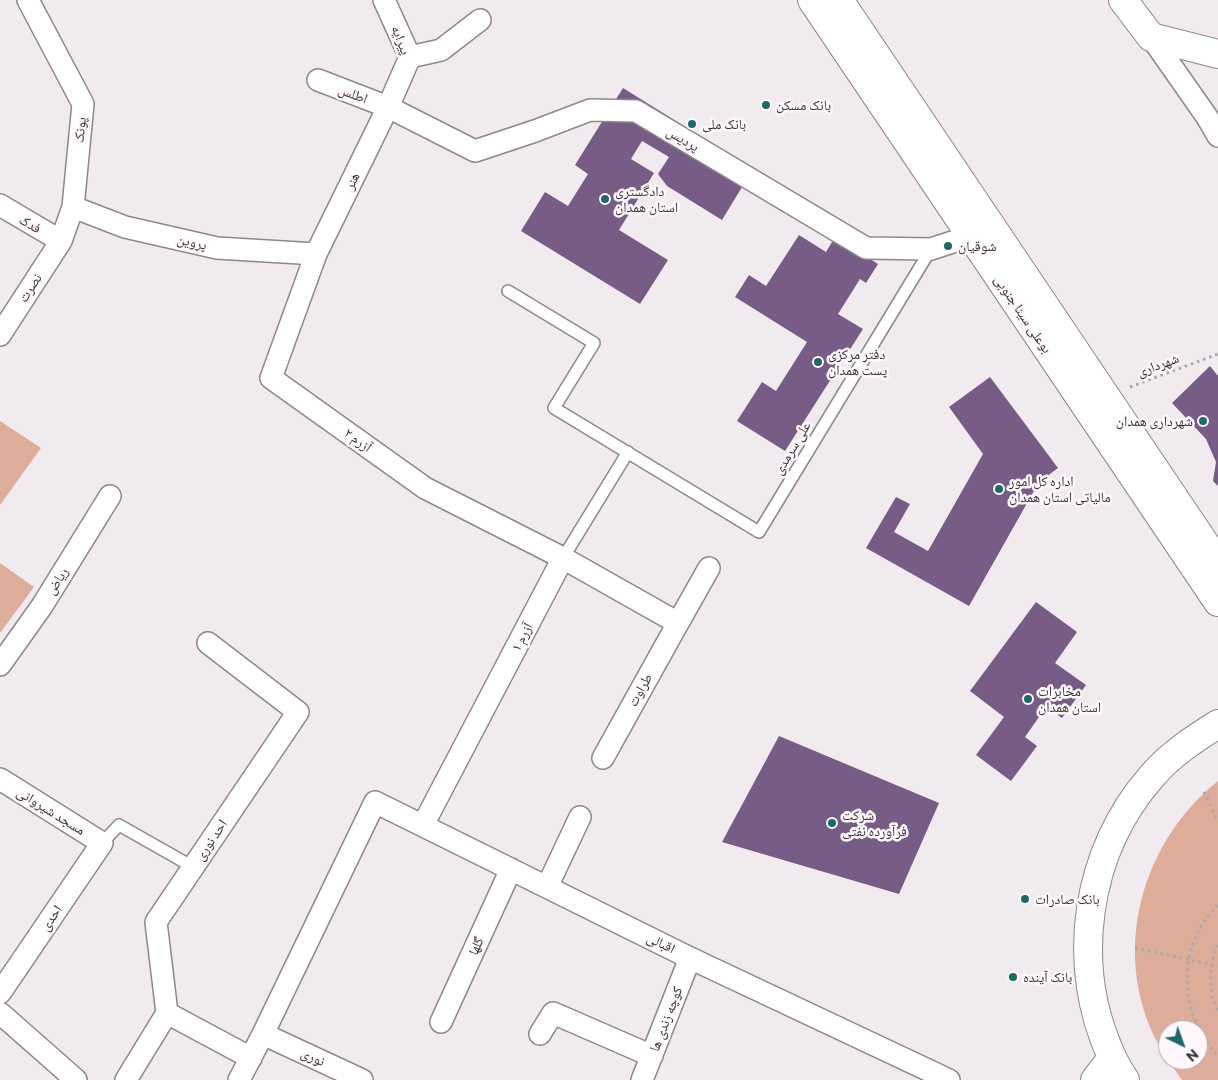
<!DOCTYPE html>
<meta charset="utf-8">
<style>
body{margin:0}
#map{position:relative;width:1218px;height:1080px;overflow:hidden;background:#f1eaee;font-family:Commissioner,sans-serif}
canvas{display:block}
.north{position:absolute;left:1158px;top:1020px;width:50px;height:50px;box-sizing:border-box;background:#fff7fb;border:1px solid #afa9ac;border-radius:50%;rotate:138deg;font-size:14px;font-weight:700;line-height:20px;text-align:center;color:#363335}
.north::after{content:'';display:block;margin:auto;width:18px;height:22px;background:#1b6968;clip-path:polygon(50% 0,100% 100%,50% 72%,0 100%)}
</style>
<div id="map">
<canvas width="1218" height="1080"></canvas>
<div class="north">N</div>
</div>
<script>
const ctx = document.querySelector('canvas').getContext('2d');
ctx.lineJoin = 'round';
function fill(path, color) {
  ctx.fillStyle = color;
  ctx.fill(path, 'evenodd');
}
function strokePath(path, color, width, dash) {
  ctx.strokeStyle = color;
  ctx.lineWidth = width;
  ctx.lineCap = dash ? 'butt' : 'round';
  ctx.setLineDash(dash || []);
  ctx.stroke(path);
}
function drawText(font, color, halo, rows, align = 'center') {
  ctx.font = font + ' Commissioner,"Noto Naskh Arabic",sans-serif';
  ctx.lineWidth = 5;
  ctx.setLineDash([]);
  ctx.textBaseline = 'middle';
  ctx.strokeStyle = halo;
  ctx.fillStyle = color;
  for (const [text, x, y, turn = 0] of rows) {
    ctx.save();
    ctx.translate(x, y);
    ctx.rotate((+turn || 0) * Math.PI / 180);
    ctx.textAlign = isNaN(turn) ? turn : align;
    if (halo) ctx.strokeText(text, 0, 0);
    ctx.fillText(text, 0, 0);
    ctx.restore();
  }
}
fill(new Path2D(`
 M 0,421 L 41,448 L 0,505 Z
 M 0,563 L 34,587 L 0,633 Z
 M 1218,781 L 1218,1080 L 1182,1080 L 1168,1060 L 1198,1060 L 1198,1030 L 1168,1030 L 1168,1060 C 1107,969 1135,847 1218,781 Z`), '#dead9a');
fill(new Path2D(`
 M 623,88 L 753,169 L 722,220 L 667,186 L 658,174 L 669,157 L 642,141 L 631,159 L 654,173 L 619,230 L 668,260 L 640,304 L 521,231 L 545,192 L 568,206 L 588,174 L 575,165 Z
 M 799,235 L 826,252 L 835,237 L 878,264 L 866,283 L 860,279 L 838,314 L 863,329 L 785,451 L 737,421 L 762,382 L 776,391 L 807,342 L 735,297 L 749,275 L 766,286 Z
 M 1210,366 L 1218,376 L 1218,486 L 1213,481 L 1216,462 L 1206,439 L 1172,403 Z
 M 990,377 L 1058,468 L 1039,482 L 969,606 L 866,548 L 896,497 L 910,504 L 894,532 L 928,551 L 983,454 L 949,407 Z
 M 1036,602 L 1077,632 L 1055,663 L 1086,685 L 1062,718 L 1046,707 L 1025,737 L 1037,746 L 1011,781 L 976,755 L 1004,717 L 970,691 Z
 M 779,736 L 939,803 L 899,894 L 722,842 Z`), '#775d86');
const lane = new Path2D(`
 M 508,291 L 594,343 L 554,408 L 759,532 L 931,249
 M 563,558 L 628,452
 M 102,843 L 119,825 L 193,867`);
const street = new Path2D(`
 M 384,0 L 410,57 L 388,107 L 316,254 L 271,378 L 425,488 L 563,558 L 678,623 L 709,568
 M 1151,37 L 1207,117 L 1218,136
 M 410,57 L 441,50 L 480,20
 M 318,80 L 388,107 L 475,151 L 535,131 L 590,110 L 636,111 L 866,248 L 931,249 L 971,236
 M 0,205 L 61,241
 M 73,207 L 125,227 L 217,248 L 316,254
 M 0,335 L 61,241 L 73,207 L 83,104 L 28,0
 M 0,665 L 42,606 L 110,496
 M 603,758 L 678,623
 M 0,779 L 102,843 L 0,993
 M 423,825 L 563,558
 M 547,887 L 580,817
 M 0,1013 L 76,1080
 M 167,1013 L 251,1058
 M 441,1022 L 511,869
 M 263,1034 L 362,1080
 M 540,1034 L 553,1013 L 652,1056
 M 126,1080 L 167,1013 L 156,922 L 298,712 L 208,643
 M 239,1080 L 263,1034 L 375,802 L 690,958 L 949,1080
 M 642,1080 L 690,958`);
const secondary = new Path2D(`
 M 1123,0 L 1151,37 L 1218,54`);
const primary = new Path2D(`
 M 812,0 L 1218,602
 M 839,0 L 1218,563
 M 1095,1080 L 1112,1058
 M 1125,1080 C 1121,1073 1115,1065 1112,1057 C 1069,965 1085,852 1152,776 C 1171,754 1194,739 1218,724`);
strokePath(lane, '#8e888b', 14);
strokePath(street, '#8e888b', 24);
strokePath(secondary, '#8e888b', 30);
strokePath(primary, '#8e888b', 30);
strokePath(new Path2D(`
 M 1130,387 L 1218,354
 M 1204,792 L 1218,821
 M 1218,905 C 1176,945 1178,1015 1218,1056
 M 1218,945 C 1208,966 1208,991 1218,1012
 M 1135,948 L 1218,966`), '#aca7aa', 3, [2.5, 4]);
strokePath(lane, '#fff', 11);
strokePath(street, '#fff', 21);
strokePath(secondary, '#fff', 28);
strokePath(primary, '#fff', 28);
for (const [x, y, r, color] of [
 [766,105,5,"#1b6968"],
 [692,124,5,"#1b6968"],
 [605,199,5,"#1b6968"],
 [948,246,5,"#1b6968"],
 [818,362,5,"#1b6968"],
 [1203,421,5,"#1b6968"],
 [999,489,5,"#1b6968"],
 [1028,699,5,"#1b6968"],
 [832,823,5,"#1b6968"],
 [1025,899,5,"#1b6968"],
 [1013,977,5,"#1b6968"]
]) {
  const dot = new Path2D();
  dot.arc(x, y, r, 0, 2 * Math.PI);
  ctx.fillStyle = color;
  ctx.fill(dot);
  strokePath(dot, '#fff7fb', 2);
}
drawText('14px', '#363335', '#fff7fb', [
 ["پیرایه",401,40,69],
 ["اطلس",353,94,21],
 ["پونک",80,130,-84],
 ["پردیس",683,139,31],
 ["هنر",352,181,-64],
 ["فدک",30,224,30],
 ["پروین",192,242,13],
 ["نصرت",30,288,-57],
 ["بوعلی سینا جنوبی",1023,314,56],
 ["شهرداری",1158,365,-20],
 ["آزرم ۲",358,440,36],
 ["علی سرمدی",792,448,-59],
 ["ریاض",57,581,-58],
 ["آزرم ۱",522,637,-62],
 ["طراوت",640,690,-61],
 ["مسجد شیروانی",51,811,32],
 ["احد نوری",211,840,-56],
 ["احدی",51,918,-56],
 ["اقبالی",661,943,26],
 ["گلها",476,946,-65],
 ["کوچه زندی ها",666,1019,-69],
 ["نوری",313,1057,25]
]);
drawText('14px', '#363335', '#fff7fb', [
 ["بانک مسکن",776,105],
 ["بانک ملی",702,124],
 ["دادگستری",615,191],
 ["استان همدان",615,207],
 ["شوقیان",958,246],
 ["دفتر مرکزی",828,354],
 ["پست همدان",828,370],
 ["شهرداری همدان",1193,421,"right"],
 ["اداره کل امور",1009,481],
 ["مالیاتی استان همدان",1009,497],
 ["مخابرات",1038,691],
 ["استان همدان",1038,707],
 ["شرکت",842,815],
 ["فرآورده نفتی",842,831],
 ["بانک صادرات",1035,899],
 ["بانک آینده",1023,977]
], 'left');
</script>
